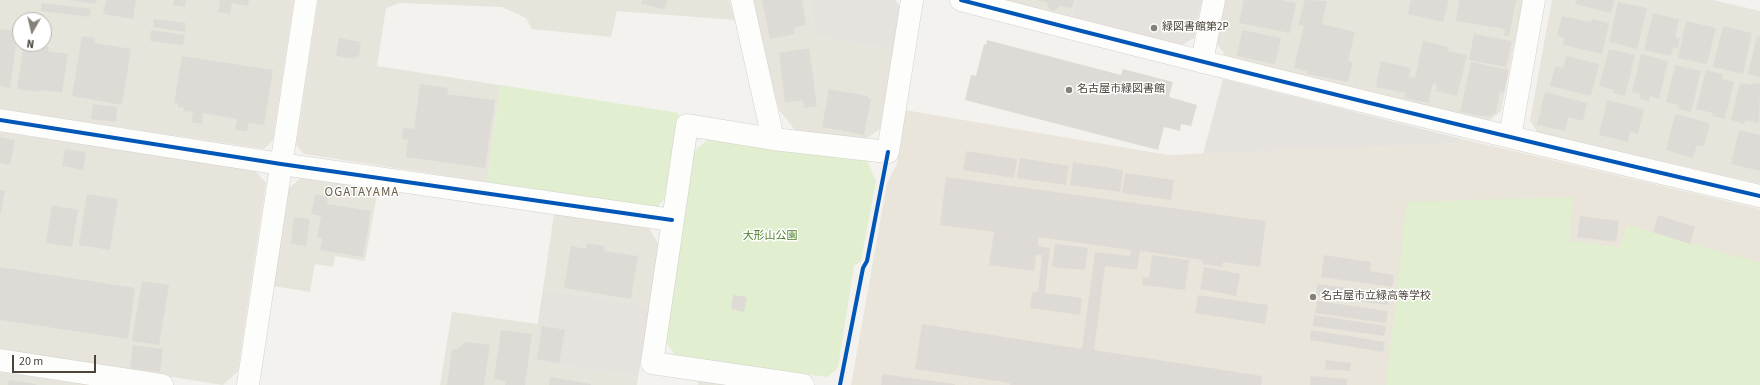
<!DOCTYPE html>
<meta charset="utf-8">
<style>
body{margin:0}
#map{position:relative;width:1760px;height:385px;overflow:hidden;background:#f4f2ee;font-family:"Source Sans 3",sans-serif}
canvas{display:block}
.north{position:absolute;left:12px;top:12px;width:40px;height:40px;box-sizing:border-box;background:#fff;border:1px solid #b7b4b0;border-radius:50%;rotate:188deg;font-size:11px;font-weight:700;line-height:16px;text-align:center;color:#4b4439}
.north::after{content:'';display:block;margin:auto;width:14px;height:18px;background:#868178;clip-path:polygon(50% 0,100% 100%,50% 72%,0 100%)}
.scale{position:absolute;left:12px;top:355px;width:84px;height:18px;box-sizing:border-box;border:2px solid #4b4439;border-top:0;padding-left:5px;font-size:12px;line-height:14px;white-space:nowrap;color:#4b4439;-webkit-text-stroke:3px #fff;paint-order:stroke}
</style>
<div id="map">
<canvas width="1760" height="385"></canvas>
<div class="north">N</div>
<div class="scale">20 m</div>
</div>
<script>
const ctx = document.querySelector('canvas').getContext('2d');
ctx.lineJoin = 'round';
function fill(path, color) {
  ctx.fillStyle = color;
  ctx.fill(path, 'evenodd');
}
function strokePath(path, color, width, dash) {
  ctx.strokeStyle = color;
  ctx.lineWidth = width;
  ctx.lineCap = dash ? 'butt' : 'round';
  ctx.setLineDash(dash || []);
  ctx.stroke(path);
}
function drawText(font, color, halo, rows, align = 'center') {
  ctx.font = font + ' "Source Sans 3","Noto Sans JP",sans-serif';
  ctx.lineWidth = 3;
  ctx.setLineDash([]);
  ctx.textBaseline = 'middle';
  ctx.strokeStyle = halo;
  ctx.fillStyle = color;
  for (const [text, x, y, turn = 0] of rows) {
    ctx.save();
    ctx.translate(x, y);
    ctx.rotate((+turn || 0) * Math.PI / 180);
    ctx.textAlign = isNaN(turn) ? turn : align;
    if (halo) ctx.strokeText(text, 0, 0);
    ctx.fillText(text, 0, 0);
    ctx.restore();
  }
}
fill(new Path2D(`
 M 0,0 L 294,0 L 273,140 L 264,149 L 0,109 ZM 20,20 L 44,20 L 44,44 L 20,44 Z
 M 318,0 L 729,0 L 735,20 L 617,11 L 611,37 L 532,29 L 526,18 L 502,7 L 400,3 L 386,8 L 377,66 L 500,85 L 487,182 L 304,154 L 296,145 Z
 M 751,0 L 809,0 L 815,36 L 893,50 L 880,129 L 864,140 L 795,130 L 779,110 Z
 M 1005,0 L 1076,0 L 1072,18 Z
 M 1225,0 L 1523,0 L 1501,111 L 1489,121 L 1226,56 L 1217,44 Z
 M 1552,0 L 1713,0 L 1760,11 L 1760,184 L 1537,132 L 1530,120 Z
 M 0,132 L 254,170 L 266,183 L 238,371 L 223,385 L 0,350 Z
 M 301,178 L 378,189 L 365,261 L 335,256 L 333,267 L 315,264 L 310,292 L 273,286 L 287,190 Z
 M 554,214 L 649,228 L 659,245 L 650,306 L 543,289 Z
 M 452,312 L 538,324 L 533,361 L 638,377 L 637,385 L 440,385 Z
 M 0,372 L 90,385 L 0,385 Z
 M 698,379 L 735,385 L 698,385 Z`), '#e7e4dc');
fill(new Path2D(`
 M 543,289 L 650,306 L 638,377 L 532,361 Z`), '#e6e2de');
fill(new Path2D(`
 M 905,110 L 1168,155 L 1460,143 L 1462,139 L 1760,209 L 1760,385 L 851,385 L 887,183 L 897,164 Z`), '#eae5da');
fill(new Path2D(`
 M 500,85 L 679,113 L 666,197 L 657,207 L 487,182 Z
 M 709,139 L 867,161 L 876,181 L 861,261 L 854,266 L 838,368 L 827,377 L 676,356 L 665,341 L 694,151 Z
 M 1572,197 L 1569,241 L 1620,247 L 1627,225 L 1760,263 L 1760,385 L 1386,385 L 1407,202 Z`), '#e1eecf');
fill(new Path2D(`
 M 809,0 L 895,0 L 900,7 L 893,50 L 815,36 Z
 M 1076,0 L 1202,0 L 1194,38 L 1182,45 L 1072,18 Z
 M 1223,79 L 1462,139 L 1460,143 L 1203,154 Z`), '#e6e3df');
fill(new Path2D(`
 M 68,0 L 97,0 L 96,4 Z
 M 106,0 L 136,0 L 133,19 L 103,14 Z
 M 174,0 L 186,0 L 185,7 L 173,5 Z
 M 220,0 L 249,0 L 248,6 L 232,3 L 230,14 L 218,12 Z
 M 642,0 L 667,0 L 665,9 L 641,4 Z
 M 762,0 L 802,0 L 806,25 L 794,28 L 795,34 L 770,39 Z
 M 1037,0 L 1074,0 L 1072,8 L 1060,6 L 1055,10 L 1051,10 L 1048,8 L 1047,3 Z
 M 1244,0 L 1280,0 L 1296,3 L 1290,33 L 1239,23 Z
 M 1305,0 L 1327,1 L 1322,24 L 1355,32 L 1348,61 L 1353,62 L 1348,82 L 1307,74 L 1307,71 L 1294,68 L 1304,26 L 1298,25 Z
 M 1411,0 L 1449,0 L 1443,22 L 1408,14 Z
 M 1459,0 L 1516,0 L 1509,36 L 1504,36 L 1505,29 L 1456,21 Z
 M 1576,0 L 1614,0 L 1611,13 L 1575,4 Z
 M 1618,2 L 1647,8 L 1637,49 L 1609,42 Z
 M 42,3 L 91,9 L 90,17 L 41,11 Z
 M 1653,13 L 1679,19 L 1675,37 L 1680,39 L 1678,48 L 1673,47 L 1671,56 L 1644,50 Z
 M 1562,16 L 1591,22 L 1592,19 L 1609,23 L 1602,54 L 1563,45 L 1564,38 L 1557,36 Z
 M 154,19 L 186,23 L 185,32 L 153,27 Z
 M 1686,21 L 1716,28 L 1707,64 L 1678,58 Z
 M 1723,26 L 1752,33 L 1743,74 L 1713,67 Z
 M 0,29 L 18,31 L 10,88 L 0,86 Z
 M 151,30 L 185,35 L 183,45 L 150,41 Z
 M 1242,30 L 1281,38 L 1275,64 L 1237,56 Z
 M 1474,34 L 1512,41 L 1506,67 L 1469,60 Z
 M 82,36 L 95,38 L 95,43 L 131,49 L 122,105 L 72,96 Z
 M 1757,36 L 1760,37 L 1760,77 L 1748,74 Z
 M 339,38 L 361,42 L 359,57 L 356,56 L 355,59 L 336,56 Z
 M 987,40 L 1121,75 L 1123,69 L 1173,82 L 1169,97 L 1197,105 L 1191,126 L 1181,124 L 1180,131 L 1164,127 L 1158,150 L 965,100 L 971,75 L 976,76 L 984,44 L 986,45 Z
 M 1423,41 L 1449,47 L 1448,51 L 1467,55 L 1457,96 L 1436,91 L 1437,84 L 1433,83 L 1428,103 L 1404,98 L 1409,77 L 1415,78 Z
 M 24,44 L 49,47 L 48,51 L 68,54 L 62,93 L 41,90 L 40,92 L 17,89 Z
 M 809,48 L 817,106 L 804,108 L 803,100 L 785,103 L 779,53 Z
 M 1609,49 L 1635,55 L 1625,96 L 1613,93 L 1614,90 L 1599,86 Z
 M 1641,54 L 1668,61 L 1659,99 L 1650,96 L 1649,101 L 1640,99 L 1641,94 L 1632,92 Z
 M 182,56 L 273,70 L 264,125 L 248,123 L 247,131 L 235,130 L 237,119 L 203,113 L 202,124 L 191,122 L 193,112 L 183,111 L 184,108 L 178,107 L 178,103 L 174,103 Z
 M 1566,56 L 1599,64 L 1591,96 L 1550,86 L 1555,66 L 1563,68 Z
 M 1381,61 L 1411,68 L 1405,93 L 1376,87 Z
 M 1471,62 L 1509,70 L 1504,93 L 1500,92 L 1496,113 L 1488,117 L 1460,112 Z
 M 1675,65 L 1701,71 L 1691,112 L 1678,109 L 1679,105 L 1666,102 Z
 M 1706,70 L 1723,74 L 1722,79 L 1734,82 L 1725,119 L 1712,116 L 1713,113 L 1696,109 Z
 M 1740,83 L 1752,85 L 1752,83 L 1760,84 L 1759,123 L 1745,120 L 1744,124 L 1731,120 Z
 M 420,84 L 448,88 L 447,94 L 495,100 L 485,168 L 406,157 L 408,140 L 402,139 L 403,128 L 414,129 Z
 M 829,89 L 868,96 L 868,98 L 871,99 L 864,135 L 822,127 Z
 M 1545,92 L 1587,103 L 1583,121 L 1568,117 L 1565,131 L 1537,125 Z
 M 1607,100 L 1644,109 L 1638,134 L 1630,132 L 1628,142 L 1599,135 Z
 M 93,104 L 117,107 L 116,122 L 91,119 Z
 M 1675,114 L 1710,123 L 1704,147 L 1697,145 L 1693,158 L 1666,150 Z
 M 1739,130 L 1760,135 L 1760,171 L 1731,164 Z
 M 0,137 L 15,140 L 10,165 L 0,163 Z
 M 65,149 L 86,152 L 83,170 L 62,166 Z
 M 966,151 L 1017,159 L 1014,178 L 963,170 Z
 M 1020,158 L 1069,166 L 1066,185 L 1017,178 Z
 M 1073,162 L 1123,170 L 1120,192 L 1070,185 Z
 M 1125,173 L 1174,180 L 1171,200 L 1122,193 Z
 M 946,177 L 1266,221 L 1260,267 L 1223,262 L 1223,267 L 1202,264 L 1203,260 L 1140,251 L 1137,270 L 1105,266 L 1094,350 L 1262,376 L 1261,385 L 1010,385 L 1010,383 L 915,369 L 922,324 L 1082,349 L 1095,252 L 1130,256 L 1131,250 L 1038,237 L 1038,246 L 1050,248 L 1045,293 L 1082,298 L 1080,315 L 1030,308 L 1032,292 L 1038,292 L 1042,255 L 1036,255 L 1034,271 L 989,265 L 994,232 L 940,225 Z
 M 0,190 L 5,190 L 1,213 L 0,213 Z
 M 87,194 L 118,199 L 110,250 L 79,245 Z
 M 315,194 L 328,197 L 327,204 L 371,211 L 363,257 L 320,250 L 322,238 L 317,237 L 321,216 L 311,214 Z
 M 52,205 L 78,210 L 72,247 L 46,243 Z
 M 1658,215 L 1695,227 L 1690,244 L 1653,232 Z
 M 1580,216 L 1619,221 L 1616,242 L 1577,237 Z
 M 294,217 L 310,219 L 306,246 L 291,244 Z
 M 587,243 L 605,246 L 604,251 L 638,256 L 631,299 L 564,288 L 571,246 L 586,249 Z
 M 1055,244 L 1088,248 L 1085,270 L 1052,267 Z
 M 1152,255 L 1189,260 L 1185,290 L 1142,285 L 1143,277 L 1149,278 Z
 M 1324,255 L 1371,262 L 1370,271 L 1394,275 L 1392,287 L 1321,277 Z
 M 0,267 L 135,288 L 128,339 L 0,320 Z
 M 1204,267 L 1240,274 L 1236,296 L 1200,289 Z
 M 142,281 L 169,285 L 159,345 L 132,341 Z
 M 1317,284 L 1390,293 L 1388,305 L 1316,296 Z
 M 733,295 L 747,297 L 744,312 L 731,309 Z
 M 1198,295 L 1268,305 L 1265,324 L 1195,313 Z
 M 1317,301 L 1388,311 L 1386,323 L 1315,313 Z
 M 1314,315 L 1386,326 L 1384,336 L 1313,326 Z
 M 542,326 L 565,330 L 559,363 L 537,359 Z
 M 501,330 L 532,334 L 525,385 L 505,385 L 505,381 L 494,379 Z
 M 1311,330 L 1385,342 L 1383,352 L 1310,340 Z
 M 465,342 L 490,345 L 484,385 L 447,385 L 452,349 L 458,349 Z
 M 133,345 L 163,349 L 160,372 L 130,368 Z
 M 1326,360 L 1351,363 L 1350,371 L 1325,369 Z
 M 882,374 L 955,384 L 955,385 L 881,385 Z
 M 1311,376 L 1347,379 L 1347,385 L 1310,385 Z
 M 550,377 L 591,384 L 591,385 L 549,385 Z
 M 9,380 L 36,384 L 36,385 L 8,385 Z`), '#dedbd6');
const minor = new Path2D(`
 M 742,0 L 773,139 L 687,125 L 652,363 L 803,385
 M 961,0 C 1227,69 1493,134 1760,196
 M 1202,62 L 1214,0
 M 0,120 L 281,164 L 672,220
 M 1510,137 L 1534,0
 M 773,139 L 888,152 L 912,0
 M 0,360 L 162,385
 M 248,385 L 306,0`);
strokePath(minor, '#d2d0cb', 23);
strokePath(minor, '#fdfdfc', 22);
strokePath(new Path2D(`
 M 961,0 C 1227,69 1493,134 1760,196
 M 0,120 L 281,164 L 672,220
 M 840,385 L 863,268 L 867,261 L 888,152`), '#0057b8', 4);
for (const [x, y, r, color] of [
 [1154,28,4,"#868178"],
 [1069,90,4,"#868178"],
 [1313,297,4,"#868178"]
]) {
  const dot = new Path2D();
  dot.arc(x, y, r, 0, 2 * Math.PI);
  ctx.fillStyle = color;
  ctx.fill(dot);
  strokePath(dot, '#fff', 1.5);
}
drawText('11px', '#4b4439', '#fff', [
 ["緑図書館第2P",1162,28],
 ["名古屋市緑図書館",1077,90],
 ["名古屋市立緑高等学校",1321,297]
], 'left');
drawText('11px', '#4a7f2a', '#fff', [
 ["大形山公園",770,237]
]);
ctx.letterSpacing = '1px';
drawText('13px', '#6e6250', '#fff', [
 ["OGATAYAMA",362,193]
]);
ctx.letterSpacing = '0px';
</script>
